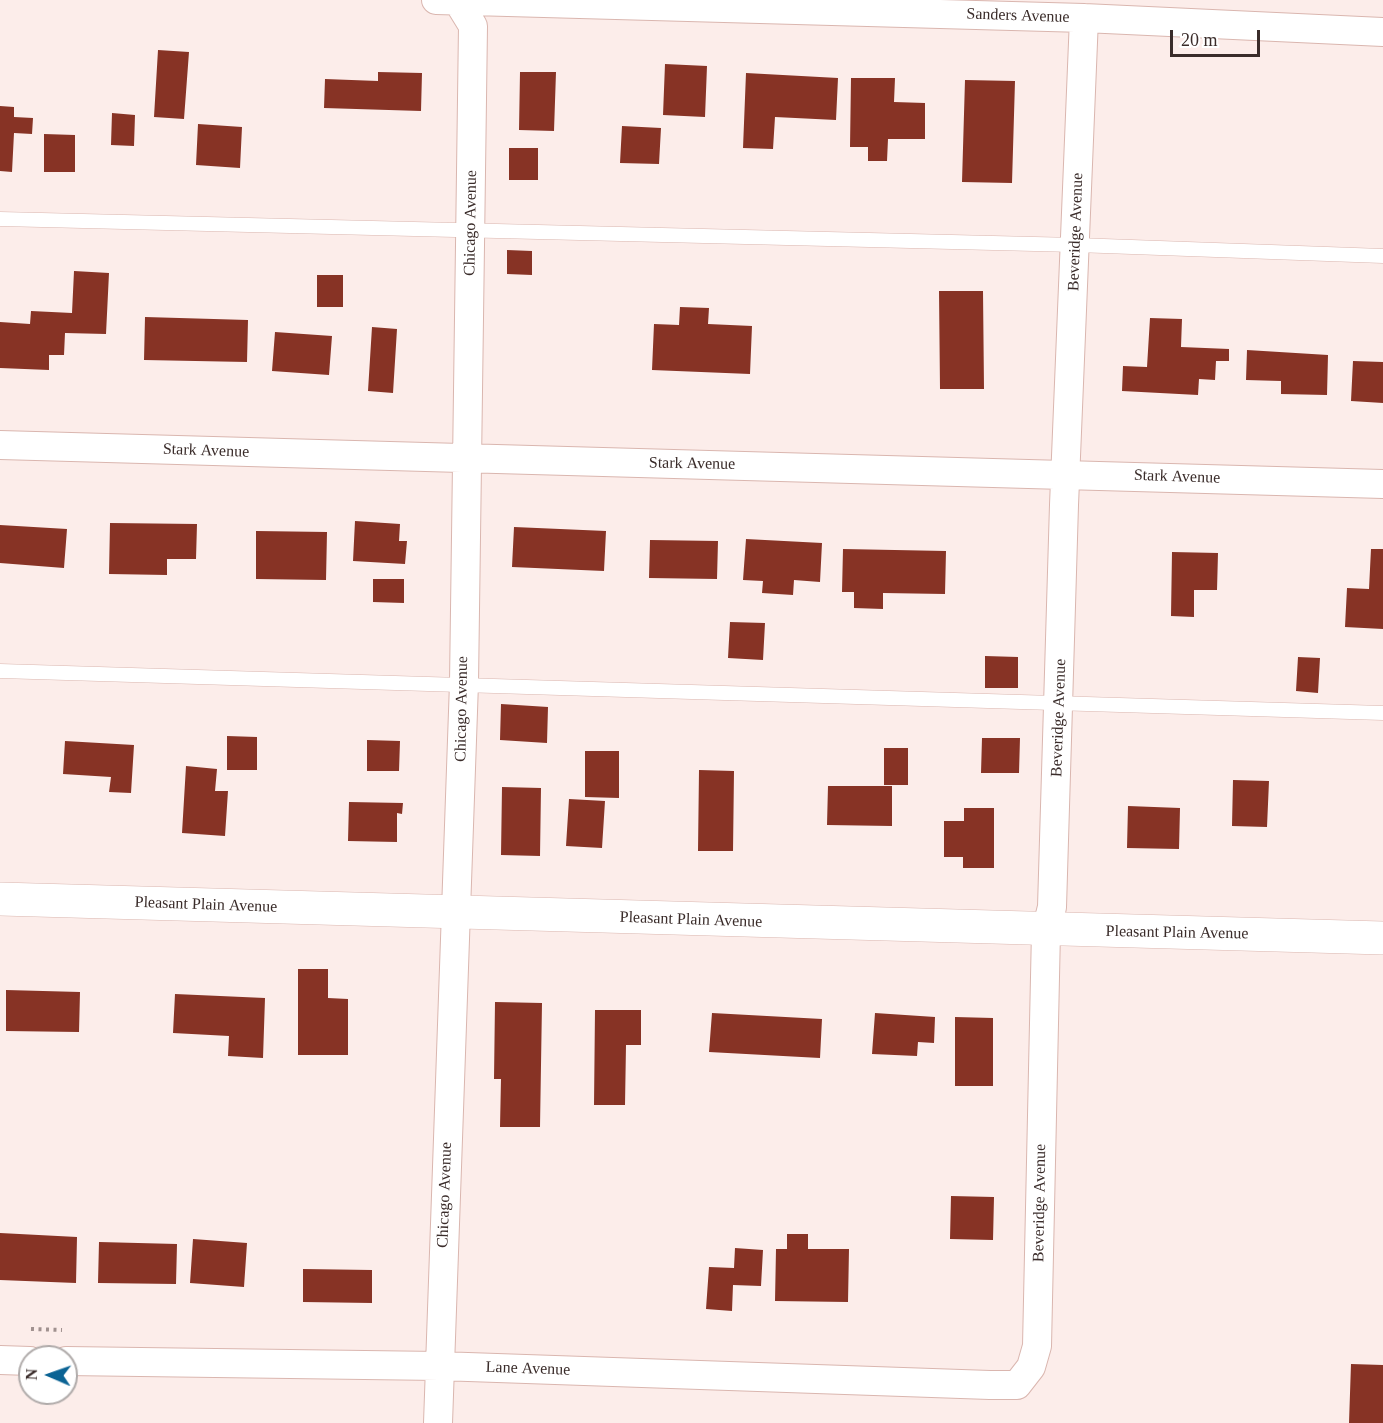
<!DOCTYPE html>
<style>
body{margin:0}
#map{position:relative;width:1383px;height:1423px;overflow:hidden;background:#fcedea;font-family:"Times New Roman",serif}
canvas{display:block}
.north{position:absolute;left:18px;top:1345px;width:60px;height:60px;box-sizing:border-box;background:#fff;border:2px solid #b0abaa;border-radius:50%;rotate:272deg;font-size:16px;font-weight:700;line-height:24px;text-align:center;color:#3a2c2a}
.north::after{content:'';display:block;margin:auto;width:21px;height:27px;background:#0b6394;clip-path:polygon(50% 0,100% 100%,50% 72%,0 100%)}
.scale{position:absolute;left:1170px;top:30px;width:90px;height:27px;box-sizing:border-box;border:3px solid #3a2c2a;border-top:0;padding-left:8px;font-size:18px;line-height:21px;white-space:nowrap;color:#3a2c2a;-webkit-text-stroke:4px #fff;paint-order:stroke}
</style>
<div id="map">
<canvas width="1383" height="1423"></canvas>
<div class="north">N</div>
<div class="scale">20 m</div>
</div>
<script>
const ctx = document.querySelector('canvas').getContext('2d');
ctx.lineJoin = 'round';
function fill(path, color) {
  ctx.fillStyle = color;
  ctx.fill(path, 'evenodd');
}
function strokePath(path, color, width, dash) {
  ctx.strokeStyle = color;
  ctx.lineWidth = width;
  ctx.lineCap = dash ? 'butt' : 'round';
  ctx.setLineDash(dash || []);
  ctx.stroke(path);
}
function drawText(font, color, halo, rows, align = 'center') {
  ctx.font = font + ' "Times New Roman",serif';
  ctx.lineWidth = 6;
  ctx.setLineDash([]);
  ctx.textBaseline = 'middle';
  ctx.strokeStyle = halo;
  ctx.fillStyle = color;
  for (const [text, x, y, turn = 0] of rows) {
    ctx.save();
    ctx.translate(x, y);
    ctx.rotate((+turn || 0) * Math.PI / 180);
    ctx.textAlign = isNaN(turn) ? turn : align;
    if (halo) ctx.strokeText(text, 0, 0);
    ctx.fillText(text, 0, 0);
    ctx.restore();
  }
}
fill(new Path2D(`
 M 158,50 L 189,52 L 184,119 L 154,117 Z
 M 665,64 L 707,66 L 705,117 L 663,115 Z
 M 378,72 L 422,73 L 421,111 L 324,108 L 325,79 L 378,81 Z
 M 520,72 L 556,72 L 554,131 L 519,130 Z
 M 746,73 L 838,78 L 836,120 L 775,117 L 773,149 L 743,148 Z
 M 851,78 L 895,78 L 894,102 L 925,103 L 925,139 L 888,139 L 887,161 L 868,161 L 868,147 L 850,147 Z
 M 965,80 L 1015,81 L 1012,183 L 962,182 Z
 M 0,106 L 14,107 L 14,117 L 33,118 L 32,134 L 14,133 L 12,172 L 0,171 Z
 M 112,113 L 135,115 L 134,146 L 111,145 Z
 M 198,124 L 242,127 L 240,168 L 196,165 Z
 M 622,126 L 661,128 L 659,164 L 620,163 Z
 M 44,134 L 75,135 L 75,172 L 44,172 Z
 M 509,148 L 538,148 L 538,180 L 509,180 Z
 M 507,250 L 532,251 L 532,275 L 507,274 Z
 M 74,271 L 109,273 L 106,334 L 65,333 L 64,355 L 49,355 L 49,370 L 0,368 L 0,322 L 30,324 L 31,311 L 72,313 Z
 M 317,275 L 343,275 L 343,307 L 317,307 Z
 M 939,291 L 983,291 L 984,389 L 940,389 Z
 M 680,307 L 709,308 L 708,324 L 752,326 L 750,374 L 652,370 L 654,324 L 679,325 Z
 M 145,317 L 248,320 L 247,362 L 144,360 Z
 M 1150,318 L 1182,319 L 1181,347 L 1229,349 L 1229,361 L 1216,361 L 1215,380 L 1199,379 L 1198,395 L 1122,391 L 1123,366 L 1147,367 Z
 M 372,327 L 397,329 L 393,393 L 368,391 Z
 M 275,332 L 332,336 L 329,375 L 272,371 Z
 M 1247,350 L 1328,355 L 1327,395 L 1281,394 L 1281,381 L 1246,380 Z
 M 1353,361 L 1383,362 L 1383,403 L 1351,401 Z
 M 355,521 L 400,524 L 399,541 L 407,541 L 405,564 L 353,561 Z
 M 110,523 L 197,524 L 196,559 L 167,559 L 167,575 L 109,574 Z
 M 0,525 L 67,529 L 64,568 L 0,563 Z
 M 514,527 L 606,531 L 604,571 L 512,567 Z
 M 256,531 L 327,532 L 326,580 L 256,579 Z
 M 746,539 L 822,543 L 820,582 L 794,580 L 793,595 L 762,593 L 763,581 L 743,580 Z
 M 650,540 L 718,541 L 717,579 L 649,578 Z
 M 843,549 L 946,551 L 945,594 L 883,593 L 883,609 L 854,608 L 854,592 L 842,592 Z
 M 1371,549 L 1383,549 L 1383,629 L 1345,627 L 1347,588 L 1369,589 Z
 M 1172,552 L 1218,553 L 1217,590 L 1194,590 L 1194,617 L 1171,616 Z
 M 373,579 L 404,579 L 404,603 L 373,602 Z
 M 730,622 L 765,623 L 763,660 L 728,658 Z
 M 985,656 L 1018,657 L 1018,688 L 985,688 Z
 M 1298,657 L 1320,658 L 1318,693 L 1296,691 Z
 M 501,704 L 548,707 L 547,743 L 500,740 Z
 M 227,736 L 257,737 L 257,770 L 227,770 Z
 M 982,738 L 1020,738 L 1019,773 L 981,773 Z
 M 367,740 L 400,741 L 399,771 L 367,771 Z
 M 65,741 L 134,745 L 131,793 L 109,792 L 111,777 L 63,774 Z
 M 884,748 L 908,748 L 908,785 L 884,785 Z
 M 585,751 L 619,751 L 619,798 L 585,797 Z
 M 186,766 L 217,769 L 215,791 L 228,791 L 225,836 L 182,833 Z
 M 699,770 L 734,771 L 733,851 L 698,851 Z
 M 1233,780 L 1269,781 L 1267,827 L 1232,826 Z
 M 828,786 L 892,786 L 892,826 L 827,825 Z
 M 502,787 L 541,788 L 540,856 L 501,855 Z
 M 569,799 L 605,801 L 602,848 L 566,846 Z
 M 349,802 L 403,803 L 402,814 L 397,813 L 397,842 L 348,841 Z
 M 1128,806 L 1180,808 L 1179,849 L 1127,848 Z
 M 964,808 L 994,808 L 994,868 L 963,868 L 963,857 L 944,857 L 944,821 L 964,821 Z
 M 298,969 L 328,969 L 328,998 L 348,999 L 348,1055 L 298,1055 Z
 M 6,990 L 80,992 L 79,1032 L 6,1031 Z
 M 175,994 L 265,998 L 263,1058 L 228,1056 L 229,1036 L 173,1033 Z
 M 495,1002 L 542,1003 L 540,1127 L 500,1127 L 501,1079 L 494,1079 Z
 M 595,1010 L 641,1010 L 641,1045 L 626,1045 L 625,1105 L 594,1105 Z
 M 712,1013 L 822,1019 L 820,1058 L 709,1052 Z
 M 875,1013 L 935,1017 L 934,1043 L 918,1042 L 917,1056 L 872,1054 Z
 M 955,1017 L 993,1018 L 993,1086 L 955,1086 Z
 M 951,1196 L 994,1197 L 993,1240 L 950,1239 Z
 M 0,1233 L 77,1237 L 76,1283 L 0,1280 Z
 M 787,1234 L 808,1234 L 808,1249 L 849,1249 L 848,1302 L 775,1301 L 776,1249 L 787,1249 Z
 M 193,1239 L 247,1243 L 244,1287 L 190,1283 Z
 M 99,1242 L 177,1244 L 176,1284 L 98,1283 Z
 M 735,1248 L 763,1250 L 761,1286 L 733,1285 L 732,1311 L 706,1309 L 709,1267 L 734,1268 Z
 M 303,1269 L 372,1270 L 372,1303 L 303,1302 Z
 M 1351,1364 L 1383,1365 L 1383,1423 L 1349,1423 Z`), '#873325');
const service = new Path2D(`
 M 0,219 L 1076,245 L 1383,256
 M 0,671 L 1383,713`);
const minor = new Path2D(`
 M 436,0 L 1084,18 L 1383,32
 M 0,445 L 1383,484
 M 0,1360 L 30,1361
 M 66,1361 L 439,1366 L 990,1385 L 1017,1385 L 1031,1367 L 1037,1346 L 1046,931 L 1052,907 L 1064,505 L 1084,18
 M 438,1423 L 464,683 L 473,26 L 457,0`);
const tertiary = new Path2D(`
 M 0,899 L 1383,938`);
strokePath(service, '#dab6af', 15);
strokePath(minor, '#dab6af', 30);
strokePath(tertiary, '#dab6af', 34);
strokePath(new Path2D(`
 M 31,1329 L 62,1330`), '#a0918f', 4, [3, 4.5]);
strokePath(service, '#fff', 14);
strokePath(minor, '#fff', 28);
strokePath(tertiary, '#fff', 33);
drawText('16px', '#3a2c2a', '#fff', [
 ["Sanders Avenue",1018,16,2],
 ["Chicago Avenue",471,223,-89],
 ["Beveridge Avenue",1076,232,-88],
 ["Stark Avenue",206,451,2],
 ["Stark Avenue",692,464,1],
 ["Stark Avenue",1177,477,2],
 ["Chicago Avenue",462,709,-89],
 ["Beveridge Avenue",1059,718,-88],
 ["Pleasant Plain Avenue",206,905,2],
 ["Pleasant Plain Avenue",691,920,2],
 ["Pleasant Plain Avenue",1177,933,1],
 ["Chicago Avenue",445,1195,-88],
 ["Beveridge Avenue",1040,1203,-89],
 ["Lane Avenue",528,1369,2]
]);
</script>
